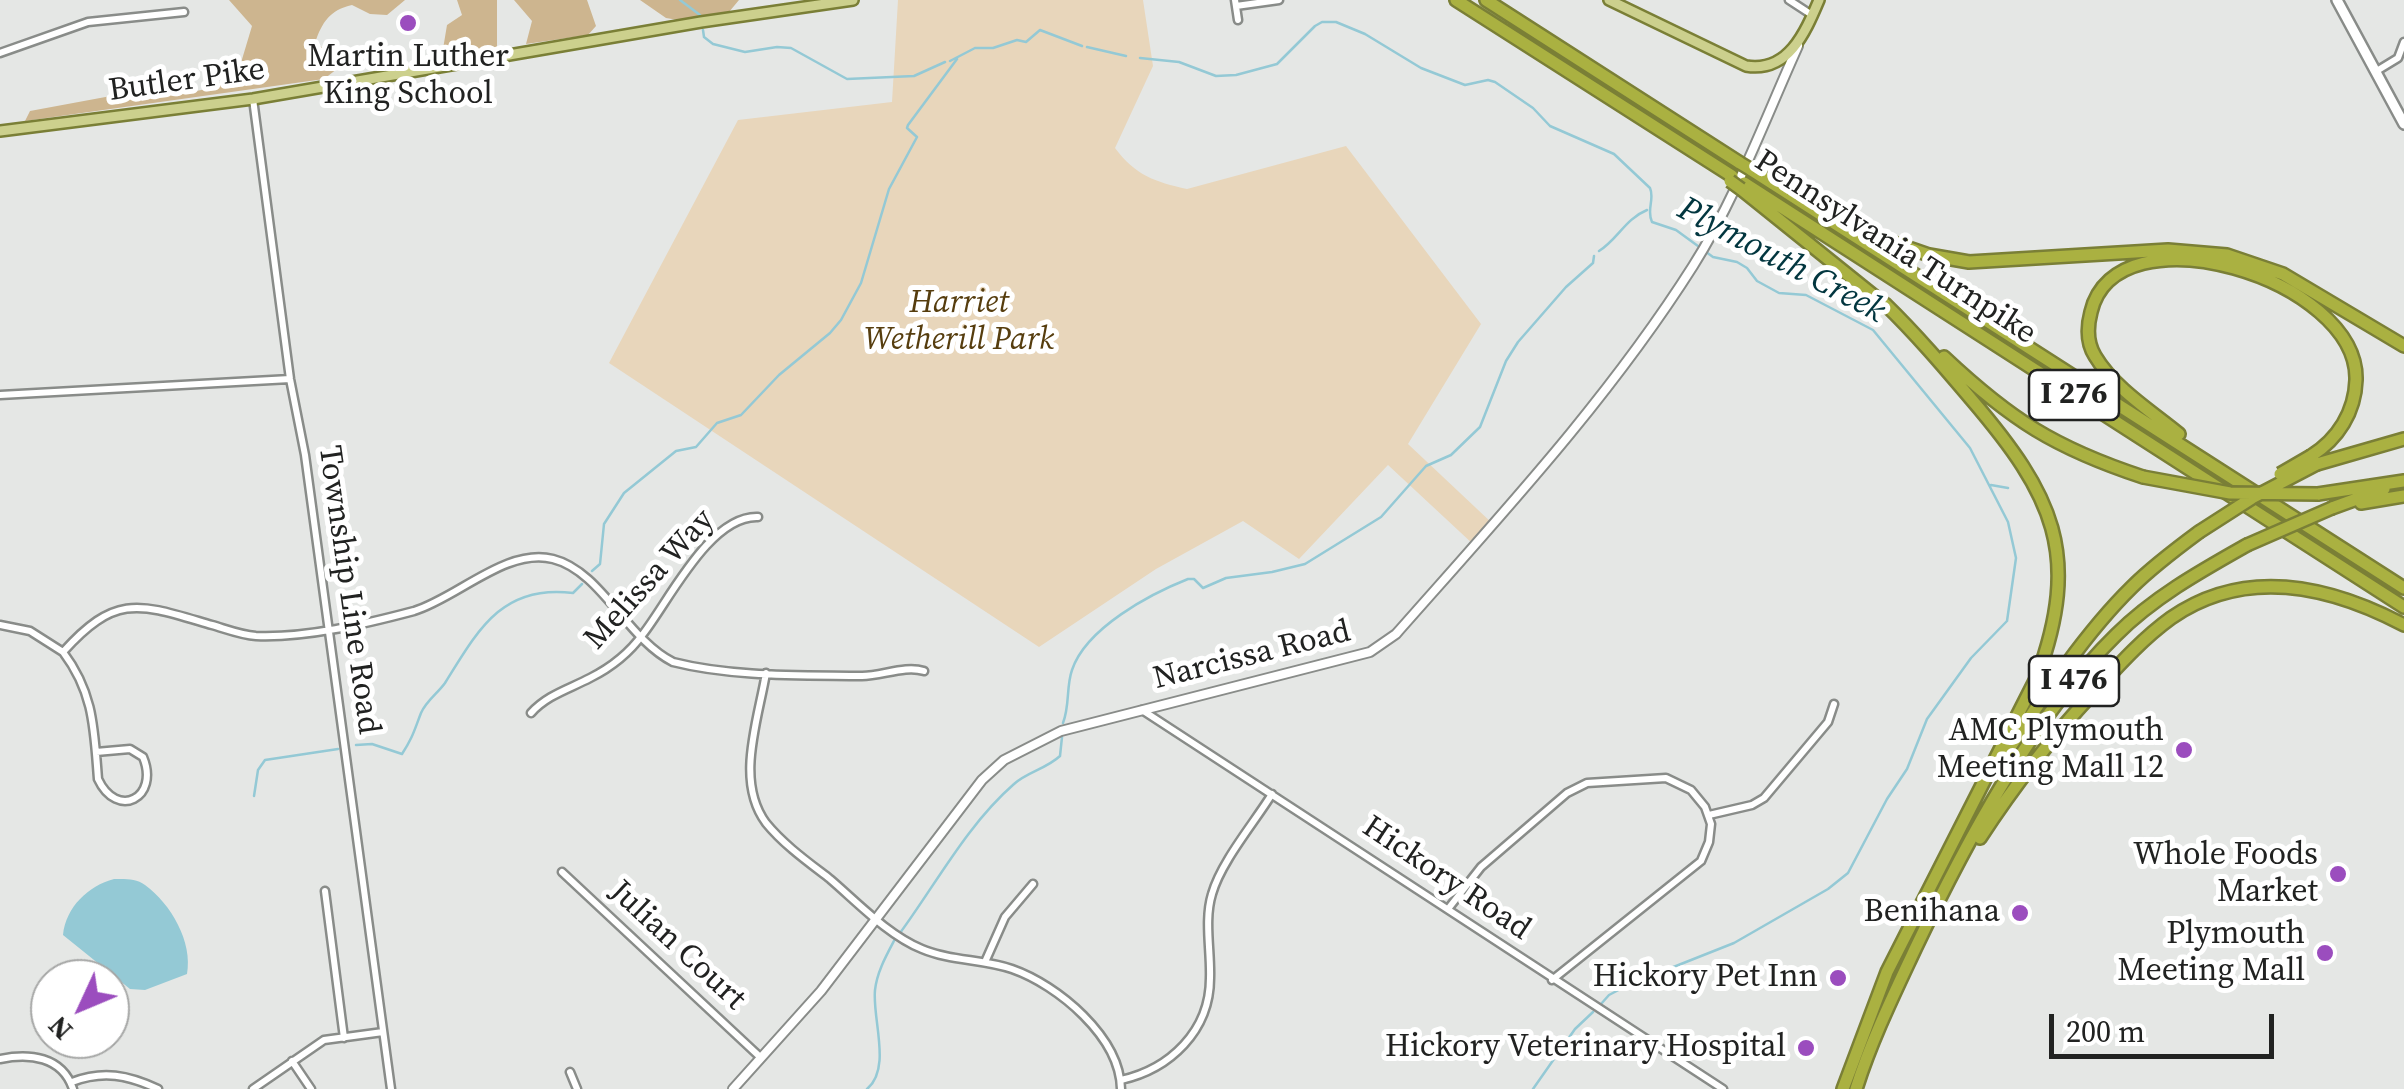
<!DOCTYPE html>
<style>
body{margin:0}
#map{position:relative;width:2404px;height:1089px;overflow:hidden;background:#e5e7e5;font-family:"Source Serif 4",serif}
canvas{display:block}
.north{position:absolute;left:30px;top:959px;width:100px;height:100px;box-sizing:border-box;background:#fff;border:2px solid #a6a7a6;border-radius:50%;rotate:226deg;font-size:28px;font-weight:700;line-height:40px;text-align:center;color:#212221}
.north::after{content:'';display:block;margin:auto;width:35px;height:45px;background:#9b4dbe;clip-path:polygon(50% 0,100% 100%,50% 72%,0 100%)}
.scale{position:absolute;left:2049px;top:1014px;width:225px;height:45px;box-sizing:border-box;border:5px solid #212221;border-top:0;padding-left:12px;font-size:30px;line-height:35px;white-space:nowrap;color:#212221;-webkit-text-stroke:8px #fff;paint-order:stroke}
</style>
<div id="map">
<canvas width="2404" height="1089"></canvas>
<div class="north">N</div>
<div class="scale">200 m</div>
</div>
<script>
const ctx = document.querySelector('canvas').getContext('2d');
ctx.lineJoin = 'round';
function fill(path, color) {
  ctx.fillStyle = color;
  ctx.fill(path, 'evenodd');
}
function strokePath(path, color, width, dash) {
  ctx.strokeStyle = color;
  ctx.lineWidth = width;
  ctx.lineCap = dash ? 'butt' : 'round';
  ctx.setLineDash(dash || []);
  ctx.stroke(path);
}
function drawText(font, color, halo, rows, align = 'center') {
  ctx.font = font + ' "Source Serif 4",serif';
  ctx.lineWidth = 10;
  ctx.setLineDash([]);
  ctx.textBaseline = 'middle';
  ctx.strokeStyle = halo;
  ctx.fillStyle = color;
  for (const [text, x, y, turn = 0] of rows) {
    ctx.save();
    ctx.translate(x, y);
    ctx.rotate((+turn || 0) * Math.PI / 180);
    ctx.textAlign = isNaN(turn) ? turn : align;
    if (halo) ctx.strokeText(text, 0, 0);
    ctx.fillText(text, 0, 0);
    ctx.restore();
  }
}
fill(new Path2D(`
 M 898,0 L 1143,0 L 1153,66 L 1115,148 C 1135,175 1155,182 1187,189 L 1346,146 L 1481,324 L 1408,444 L 1493,524 L 1474,545 L 1388,465 L 1299,559 L 1243,521 L 1156,569 L 1039,647 L 609,363 L 738,120 L 892,102 Z`), '#e8d6bb');
fill(new Path2D(`
 M 229,0 L 405,0 L 387,15 L 370,14 L 352,5 C 330,10 322,22 315,43 L 346,62 L 324,79 L 25,121 L 30,111 L 154,88 L 196,91 L 212,88 L 240,66 L 252,26 Z
 M 457,0 L 497,0 L 497,47 C 480,52 458,61 443,49 L 447,25 L 462,15 Z
 M 514,0 L 587,0 L 596,26 L 588,35 L 526,44 L 532,21 Z
 M 640,0 L 739,0 L 729,12 L 678,20 L 666,18 Z`), '#cdb58f');
fill(new Path2D(`
 M 114,879 C 124,879 136,878 145,885 C 171,904 193,942 187,974 L 145,990 L 130,989 L 63,935 C 66,907 88,886 114,879 Z`), '#94c9d5');
strokePath(new Path2D(`
 M 680,0 L 700,15
 M 703,30 L 704,37 L 713,44 L 745,52 L 777,47 L 791,48 L 847,79 L 914,76 L 945,62
 M 1087,47 L 1126,56
 M 1140,58 L 1179,62 L 1216,76 L 1236,75 L 1277,64 L 1315,26 L 1322,22 L 1336,22 L 1365,34 L 1421,68 L 1465,85 L 1488,80 L 1495,82 L 1533,108 L 1550,126 L 1614,154 L 1650,188 C 1655,199 1646,210 1652,222 L 1676,230 L 1713,257 L 1737,262 L 1747,268 L 1757,281 L 1779,293 L 1806,295 L 1873,330 L 1970,448 L 2008,522 L 2016,558 L 2007,621 L 1971,658 L 1927,719 L 1907,769 L 1887,799 L 1848,873 L 1828,889 L 1734,943 L 1628,985 L 1609,995 L 1601,1004
 M 950,61 L 975,48 L 993,48 L 1017,40 L 1026,42 L 1040,30 L 1082,46
 M 1599,251 C 1618,239 1625,219 1647,210
 M 1991,485 L 2008,488
 M 592,571 L 600,564 L 604,524 L 624,493 L 676,451 L 696,447 L 717,423 L 741,415 L 779,375 L 830,333 L 841,320 L 861,283 L 889,189 L 917,137 L 907,128 L 908,125 L 957,59
 M 1063,723 C 1070,705 1066,687 1072,670 C 1086,628 1150,594 1188,579 L 1194,579 L 1203,588 L 1226,578 L 1272,572 L 1305,564 L 1381,517 L 1426,466 L 1451,455 L 1480,427 L 1506,361 L 1518,342 L 1566,287 L 1593,263 L 1594,256
 M 356,745 L 372,744 L 402,754 C 413,737 414,731 421,713 C 426,701 438,693 445,683 C 478,630 502,584 573,593 L 582,584
 M 254,796 L 258,770 L 265,760 L 338,749
 M 900,933 C 936,884 967,825 1014,784 C 1027,772 1046,769 1060,756 L 1062,737
 M 867,1089 C 892,1068 872,1019 875,990 C 877,972 886,956 895,939
 M 1533,1089 L 1575,1029 L 1593,1012`), '#94c9d5', 2.5);
const minor = new Path2D(`
 M 1235,0 L 1238,20
 M 1789,0 L 1812,15
 M 1236,6 L 1279,0
 M 0,53 L 88,22 L 184,12
 M 2375,72 L 2398,58 L 2404,42
 M 253,99 L 290,379 L 305,455 L 391,1089
 M 0,395 L 290,379
 M 0,625 L 30,631 L 63,652 C 117,592 140,604 212,625 C 226,629 241,635 256,636 C 306,638 365,624 414,611 C 457,598 507,547 553,559 C 601,571 627,639 673,662 C 732,677 800,675 862,676 C 882,676 905,665 924,671
 M 63,652 C 94,693 94,729 98,779 C 117,820 160,798 143,757 L 130,749 L 96,752
 M 766,673 C 758,721 735,781 766,823 C 784,845 808,862 830,879 C 858,903 888,935 922,949 C 950,961 983,959 1012,969 C 1058,985 1120,1037 1121,1089
 M 1142,710 L 1723,1089
 M 531,713 C 547,695 569,689 590,678 C 610,668 630,652 643,634 C 669,601 710,515 758,517
 M 1709,815 L 1752,805 L 1764,798 L 1828,722 L 1834,704
 M 562,872 L 759,1056
 M 325,891 L 344,1038
 M 1448,909 L 1481,867 L 1567,793 L 1587,783 L 1666,778 L 1691,790 L 1705,807 L 1711,824 L 1709,842 L 1701,861 L 1552,980
 M 985,962 L 1005,917 L 1033,884
 M 0,1059 C 29,1053 62,1056 73,1089
 M 292,1061 L 311,1089
 M 570,1072 L 577,1089
 M 1121,1080 C 1170,1069 1210,1031 1210,978 C 1211,951 1204,920 1212,894 C 1221,862 1254,823 1272,794
 M 72,1082 C 103,1070 128,1075 158,1089
 M 253,1089 L 324,1040 L 383,1032`);
const tertiary = new Path2D(`
 M 733,1089 L 821,991 L 982,780 L 1004,760 L 1061,731 L 1370,652 L 1396,634 C 1500,516 1608,400 1693,266 C 1736,198 1765,119 1798,46`);
const secondary = new Path2D(`
 M 2337,0 L 2404,124`);
const primary = new Path2D(`
 M 1609,0 L 1746,66 C 1788,73 1805,33 1819,0
 M 0,131 L 253,99 L 701,22 L 853,0`);
const motorway = new Path2D(`
 M 1456,0 L 1732,176
 M 1486,0 L 1740,163
 M 1750,169 L 2404,588
 M 1744,183 L 2404,607
 M 1741,189 L 1889,308
 M 1857,230 L 1929,255 L 1969,262 L 2168,250 L 2227,255 L 2283,274 L 2404,346
 M 1944,357 C 2011,420 2055,448 2143,477
 M 2179,434 C 2151,411 2114,388 2095,356 C 2087,343 2087,327 2091,312 C 2116,205 2359,279 2356,380 C 2355,412 2338,439 2311,456
 M 2317,464 L 2404,439
 M 2318,494 L 2404,481
 M 2361,503 L 2404,496
 M 2332,508 L 2384,489
 M 2009,749 C 2044,695 2086,632 2132,587 C 2152,567 2176,549 2199,532
 M 1980,838 C 2014,786 2051,738 2093,693 C 2118,666 2142,639 2171,618 C 2246,566 2330,586 2404,625
 M 1843,1089 L 1887,972 L 2037,677 C 2082,554 2053,495 1972,400 C 1944,367 1916,334 1885,304
 M 1856,1089 C 1871,1041 1894,994 1915,949 C 1965,844 2033,716 2116,635 C 2154,597 2201,571 2247,545`);
strokePath(minor, '#898c89', 11);
strokePath(tertiary, '#898c89', 12);
strokePath(secondary, '#898c89', 14);
strokePath(primary, '#7a7f36', 14);
strokePath(motorway, '#7a7f36', 16);
strokePath(minor, '#fff', 6);
strokePath(tertiary, '#fff', 8);
strokePath(secondary, '#fff', 9);
strokePath(primary, '#ccd08d', 9);
strokePath(motorway, '#aab141', 11);
const motorwayBridge = new Path2D(`
 M 1740,163 L 1750,169
 M 1730,181 L 1741,189
 M 2280,474 L 2311,456
 M 2143,477 L 2230,493 L 2318,494
 M 2199,532 L 2252,498 L 2317,464
 M 2247,545 L 2332,508`);
strokePath(motorwayBridge, '#7a7f36', 16, []);
strokePath(motorwayBridge, '#aab141', 11);
for (const [x, y, r, color] of [
 [408,23,10,"#9b4dbe"],
 [2184,750,10,"#9b4dbe"],
 [2338,874,10,"#9b4dbe"],
 [2020,913,10,"#9b4dbe"],
 [2325,953,10,"#9b4dbe"],
 [1838,978,10,"#9b4dbe"],
 [1806,1048,10,"#9b4dbe"]
]) {
  const dot = new Path2D();
  dot.arc(x, y, r, 0, 2 * Math.PI);
  ctx.fillStyle = color;
  ctx.fill(dot);
  strokePath(dot, '#fff', 4);
}
for (const [x, y, w] of [
 [2074,395,90],
 [2074,681,90]
]) {
  const box = new Path2D();
  box.roundRect(x - w / 2, y - 25, w, 50, 8);
  ctx.fillStyle = '#fff';
  ctx.fill(box);
  strokePath(box, '#212221', 2.5);
}
drawText('bold 30px', '#212221', null, [
 ["I 276",2074,395],
 ["I 476",2074,681]
]);
drawText('32px', '#212221', '#fff', [
 ["Martin Luther",408,58,"center"],
 ["King School",408,95,"center"],
 ["AMC Plymouth",2164,732],
 ["Meeting Mall 12",2164,769],
 ["Whole Foods",2318,856],
 ["Market",2318,893],
 ["Benihana",2000,913],
 ["Plymouth",2305,935],
 ["Meeting Mall",2305,972],
 ["Hickory Pet Inn",1818,978],
 ["Hickory Veterinary Hospital",1786,1048]
], 'right');
drawText('32px', '#212221', '#fff', [
 ["Butler Pike",187,81,-8],
 ["Pennsylvania Turnpike",1895,248,33],
 ["Melissa Way",650,580,-48],
 ["Township Line Road",348,590,82],
 ["Narcissa Road",1252,656,-14],
 ["Hickory Road",1446,879,34],
 ["Julian Court",677,946,43]
]);
drawText('italic 32px', '#563d0e', '#fff', [
 ["Harriet",959,304],
 ["Wetherill Park",959,341]
]);
drawText('italic 35px', '#02363f', '#fff', [
 ["Plymouth Creek",1781,261,28]
]);
</script>
